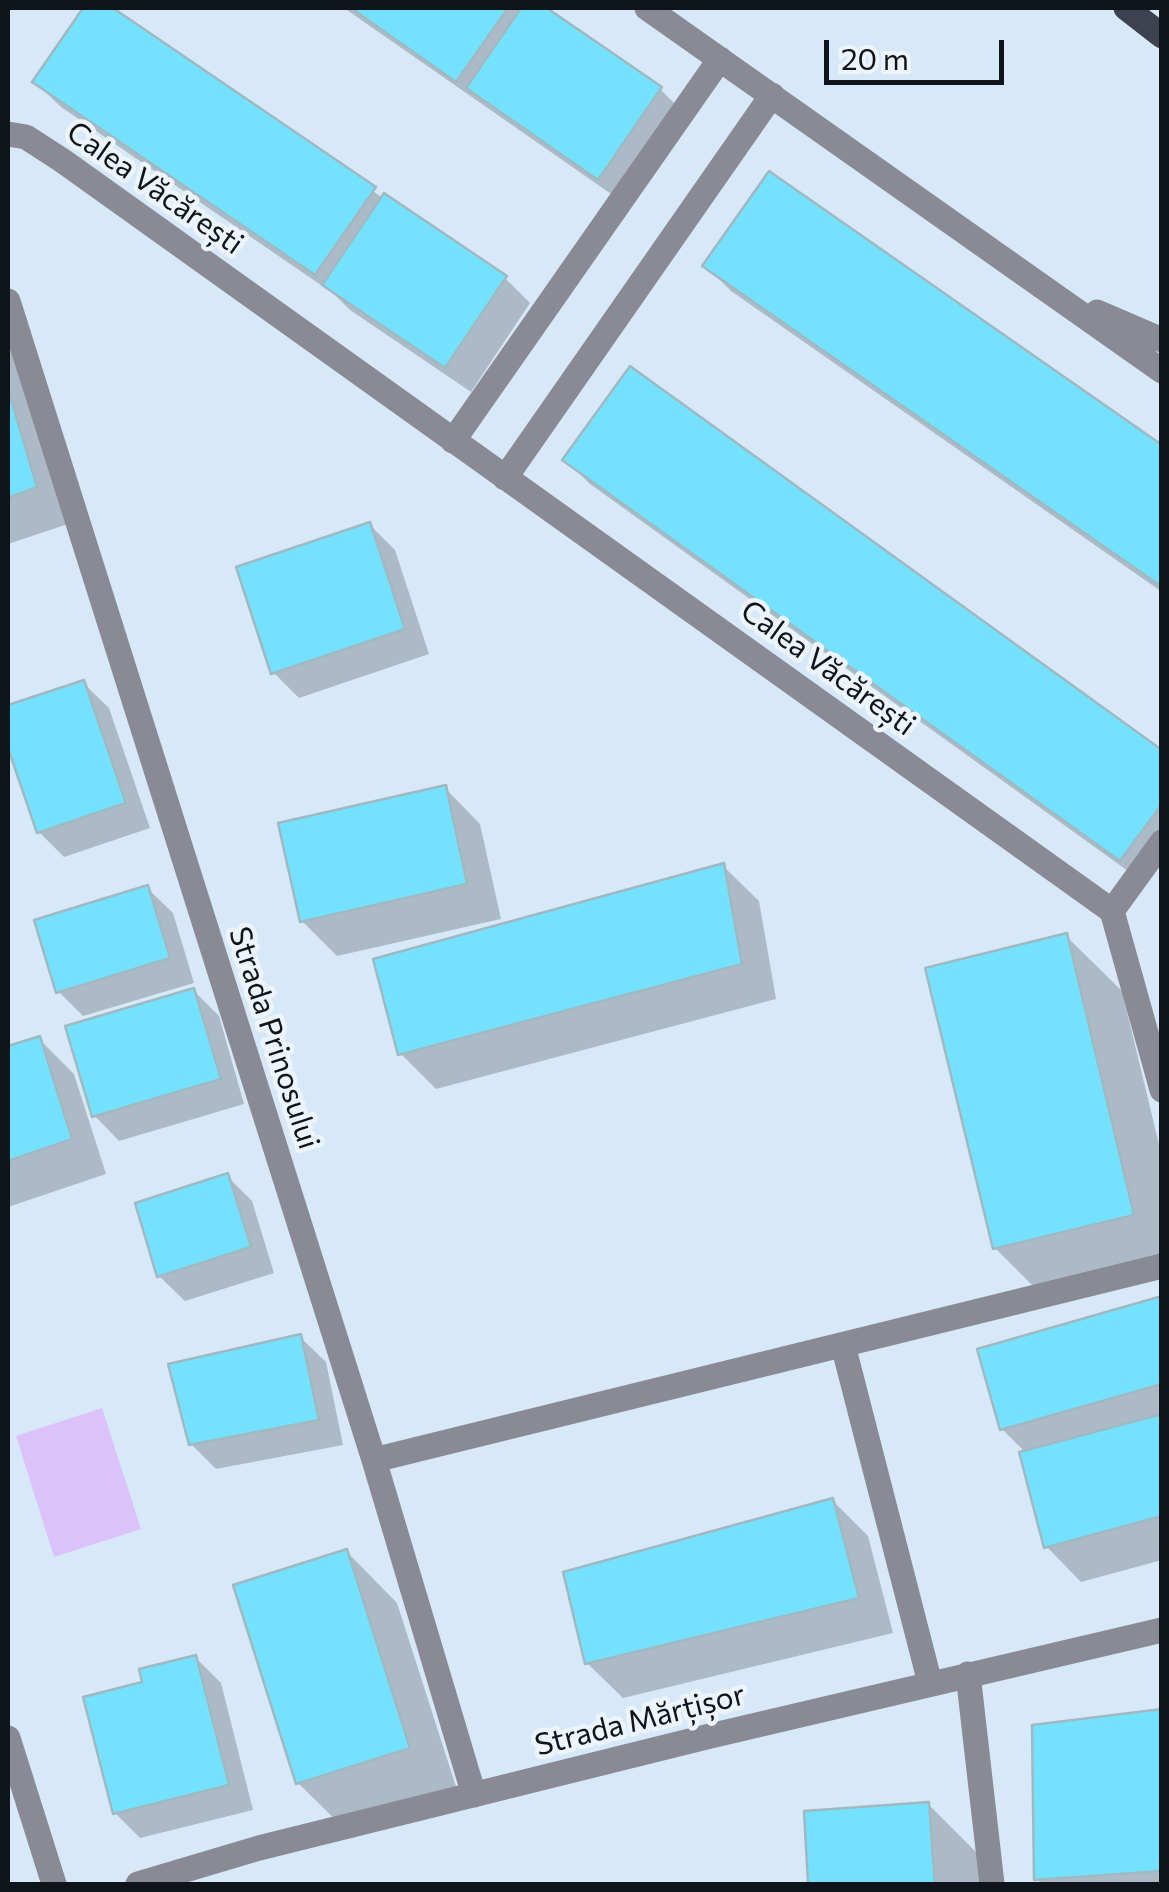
<!DOCTYPE html>
<meta charset="utf-8">
<style>
body{margin:0}
#map{position:relative;width:1169px;height:1892px;overflow:hidden;background:#d7e9f9;font-family:Commissioner,sans-serif}
canvas{display:block}
.frame{position:absolute;inset:0;border:10px solid #0e141a;pointer-events:none}
.scale{position:absolute;left:824px;top:40px;width:180px;height:45px;box-sizing:border-box;border:5px solid #0e141a;border-top:0;padding-left:12px;font-size:30px;line-height:35px;white-space:nowrap;color:#0e141a;-webkit-text-stroke:8px #edf4fb;paint-order:stroke}
</style>
<div id="map">
<canvas width="1169" height="1892"></canvas>
<div class="frame"></div>
<div class="scale">20 m</div>
</div>
<script>
const ctx = document.querySelector('canvas').getContext('2d');
ctx.lineJoin = 'round';
function fill(path, color) {
  ctx.fillStyle = color;
  ctx.fill(path, 'evenodd');
}
function strokePath(path, color, width, dash) {
  ctx.strokeStyle = color;
  ctx.lineWidth = width;
  ctx.lineCap = dash ? 'butt' : 'round';
  ctx.setLineDash(dash || []);
  ctx.stroke(path);
}
function drawText(font, color, halo, rows, align = 'center') {
  ctx.font = font + ' Commissioner,sans-serif';
  ctx.lineWidth = 9;
  ctx.setLineDash([]);
  ctx.textBaseline = 'middle';
  ctx.strokeStyle = halo;
  ctx.fillStyle = color;
  for (const [text, x, y, turn = 0] of rows) {
    ctx.save();
    ctx.translate(x, y);
    ctx.rotate((+turn || 0) * Math.PI / 180);
    ctx.textAlign = isNaN(turn) ? turn : align;
    if (halo) ctx.strokeText(text, 0, 0);
    ctx.fillText(text, 0, 0);
    ctx.restore();
  }
}
fill(new Path2D(`
 M 102,1408 L 141,1529 L 54,1557 L 16,1436 Z`), '#dbc3f9');
fill(new Path2D(`
 M 86,8 L 109,8 L 383,198 L 505,278 L 530,303 L 471,392 L 350,310 L 334,294 L 61,107 L 35,82 Z
 M 344,8 L 542,8 L 660,89 L 685,114 L 624,203 Z
 M 706,266 L 1162,448 L 1162,592 L 731,291 Z
 M 8,330 L 71,523 L 8,544 Z
 M 565,459 L 1162,753 L 1162,863 L 1146,884 L 590,484 Z
 M 370,525 L 395,550 L 429,654 L 299,698 L 273,672 Z
 M 83,683 L 109,708 L 150,828 L 64,857 L 39,832 L 8,740 L 8,708 Z
 M 445,788 L 480,824 L 501,919 L 337,956 L 302,921 Z
 M 723,866 L 759,901 L 776,999 L 436,1089 L 401,1054 Z
 M 147,888 L 173,913 L 194,983 L 83,1016 L 58,991 Z
 M 1066,936 L 1122,991 L 1162,1157 L 1162,1277 L 1051,1304 L 995,1248 Z
 M 193,990 L 219,1016 L 244,1104 L 119,1141 L 94,1115 Z
 M 39,1039 L 74,1074 L 106,1174 L 8,1207 L 8,1049 Z
 M 227,1176 L 252,1201 L 274,1273 L 185,1301 L 159,1276 Z
 M 1162,1299 L 1162,1560 L 1081,1582 L 1046,1546 L 1026,1453 L 1002,1429 Z
 M 300,1337 L 326,1362 L 343,1445 L 216,1469 L 191,1444 Z
 M 833,1501 L 868,1536 L 893,1633 L 623,1698 L 587,1663 Z
 M 346,1551 L 397,1603 L 460,1799 L 350,1834 L 298,1783 Z
 M 196,1658 L 221,1683 L 253,1810 L 140,1838 L 115,1813 L 145,1684 Z
 M 1162,1712 L 1162,1884 L 1042,1884 L 1037,1879 Z
 M 928,1804 L 979,1855 L 981,1884 L 811,1884 L 806,1813 Z`), '#0003');
const building = new Path2D(`
 M 83,8 L 113,8 L 376,187 L 315,275 L 32,82 Z
 M 351,8 L 508,8 L 456,82 Z
 M 521,8 L 547,8 L 662,87 L 598,180 L 466,88 Z
 M 769,171 L 1162,445 L 1162,587 L 702,266 Z
 M 384,193 L 507,276 L 445,368 L 322,285 Z
 M 630,366 L 1162,750 L 1162,804 L 1120,861 L 562,460 Z
 M 8,389 L 37,487 L 8,498 Z
 M 370,522 L 405,629 L 271,674 L 236,567 Z
 M 84,680 L 126,803 L 37,833 L 8,748 L 8,705 Z
 M 446,785 L 467,884 L 300,922 L 278,823 Z
 M 724,863 L 742,964 L 398,1055 L 373,959 Z
 M 148,885 L 170,958 L 56,993 L 34,920 Z
 M 1067,933 L 1134,1215 L 993,1249 L 925,968 Z
 M 194,988 L 221,1079 L 92,1117 L 65,1026 Z
 M 40,1036 L 72,1139 L 8,1161 L 8,1046 Z
 M 228,1173 L 251,1247 L 157,1277 L 135,1203 Z
 M 1162,1296 L 1162,1384 L 1000,1430 L 977,1349 Z
 M 301,1334 L 319,1420 L 189,1445 L 168,1364 Z
 M 1162,1414 L 1162,1516 L 1044,1548 L 1019,1452 Z
 M 833,1498 L 859,1598 L 585,1664 L 563,1572 Z
 M 347,1549 L 410,1748 L 296,1784 L 233,1585 Z
 M 196,1655 L 229,1785 L 113,1814 L 83,1697 L 142,1682 L 139,1669 Z
 M 1162,1709 L 1162,1871 L 1034,1880 L 1032,1725 Z
 M 929,1802 L 935,1884 L 808,1884 L 804,1811 Z`);
fill(building, '#74e1fe');
strokePath(building, '#a0b9c1', 2.5);
strokePath(new Path2D(`
 M 647,8 L 1162,371
 M 8,134 L 26,137 L 63,161 L 1112,911
 M 8,301 L 374,1460 L 474,1795
 M 1097,312 L 1162,340
 M 453,441 L 720,59
 M 505,478 L 772,95
 M 1112,911 L 1162,1090
 M 1112,911 L 1162,842
 M 843,1345 L 930,1683
 M 374,1460 L 1162,1266
 M 968,1674 L 992,1884
 M 8,1738 L 54,1884
 M 138,1884 L 259,1848 L 706,1737 L 1162,1630`), '#898a93', 25);
strokePath(new Path2D(`
 M 1126,8 L 1162,36`), '#3e4150', 25);
drawText('30px', '#0e141a', '#edf4fb', [
 ["Calea Văcărești",155,188,35],
 ["Calea Văcărești",828,668,36],
 ["Strada Prinosului",274,1038,72],
 ["Strada Mărțișor",640,1720,-14]
]);
</script>
